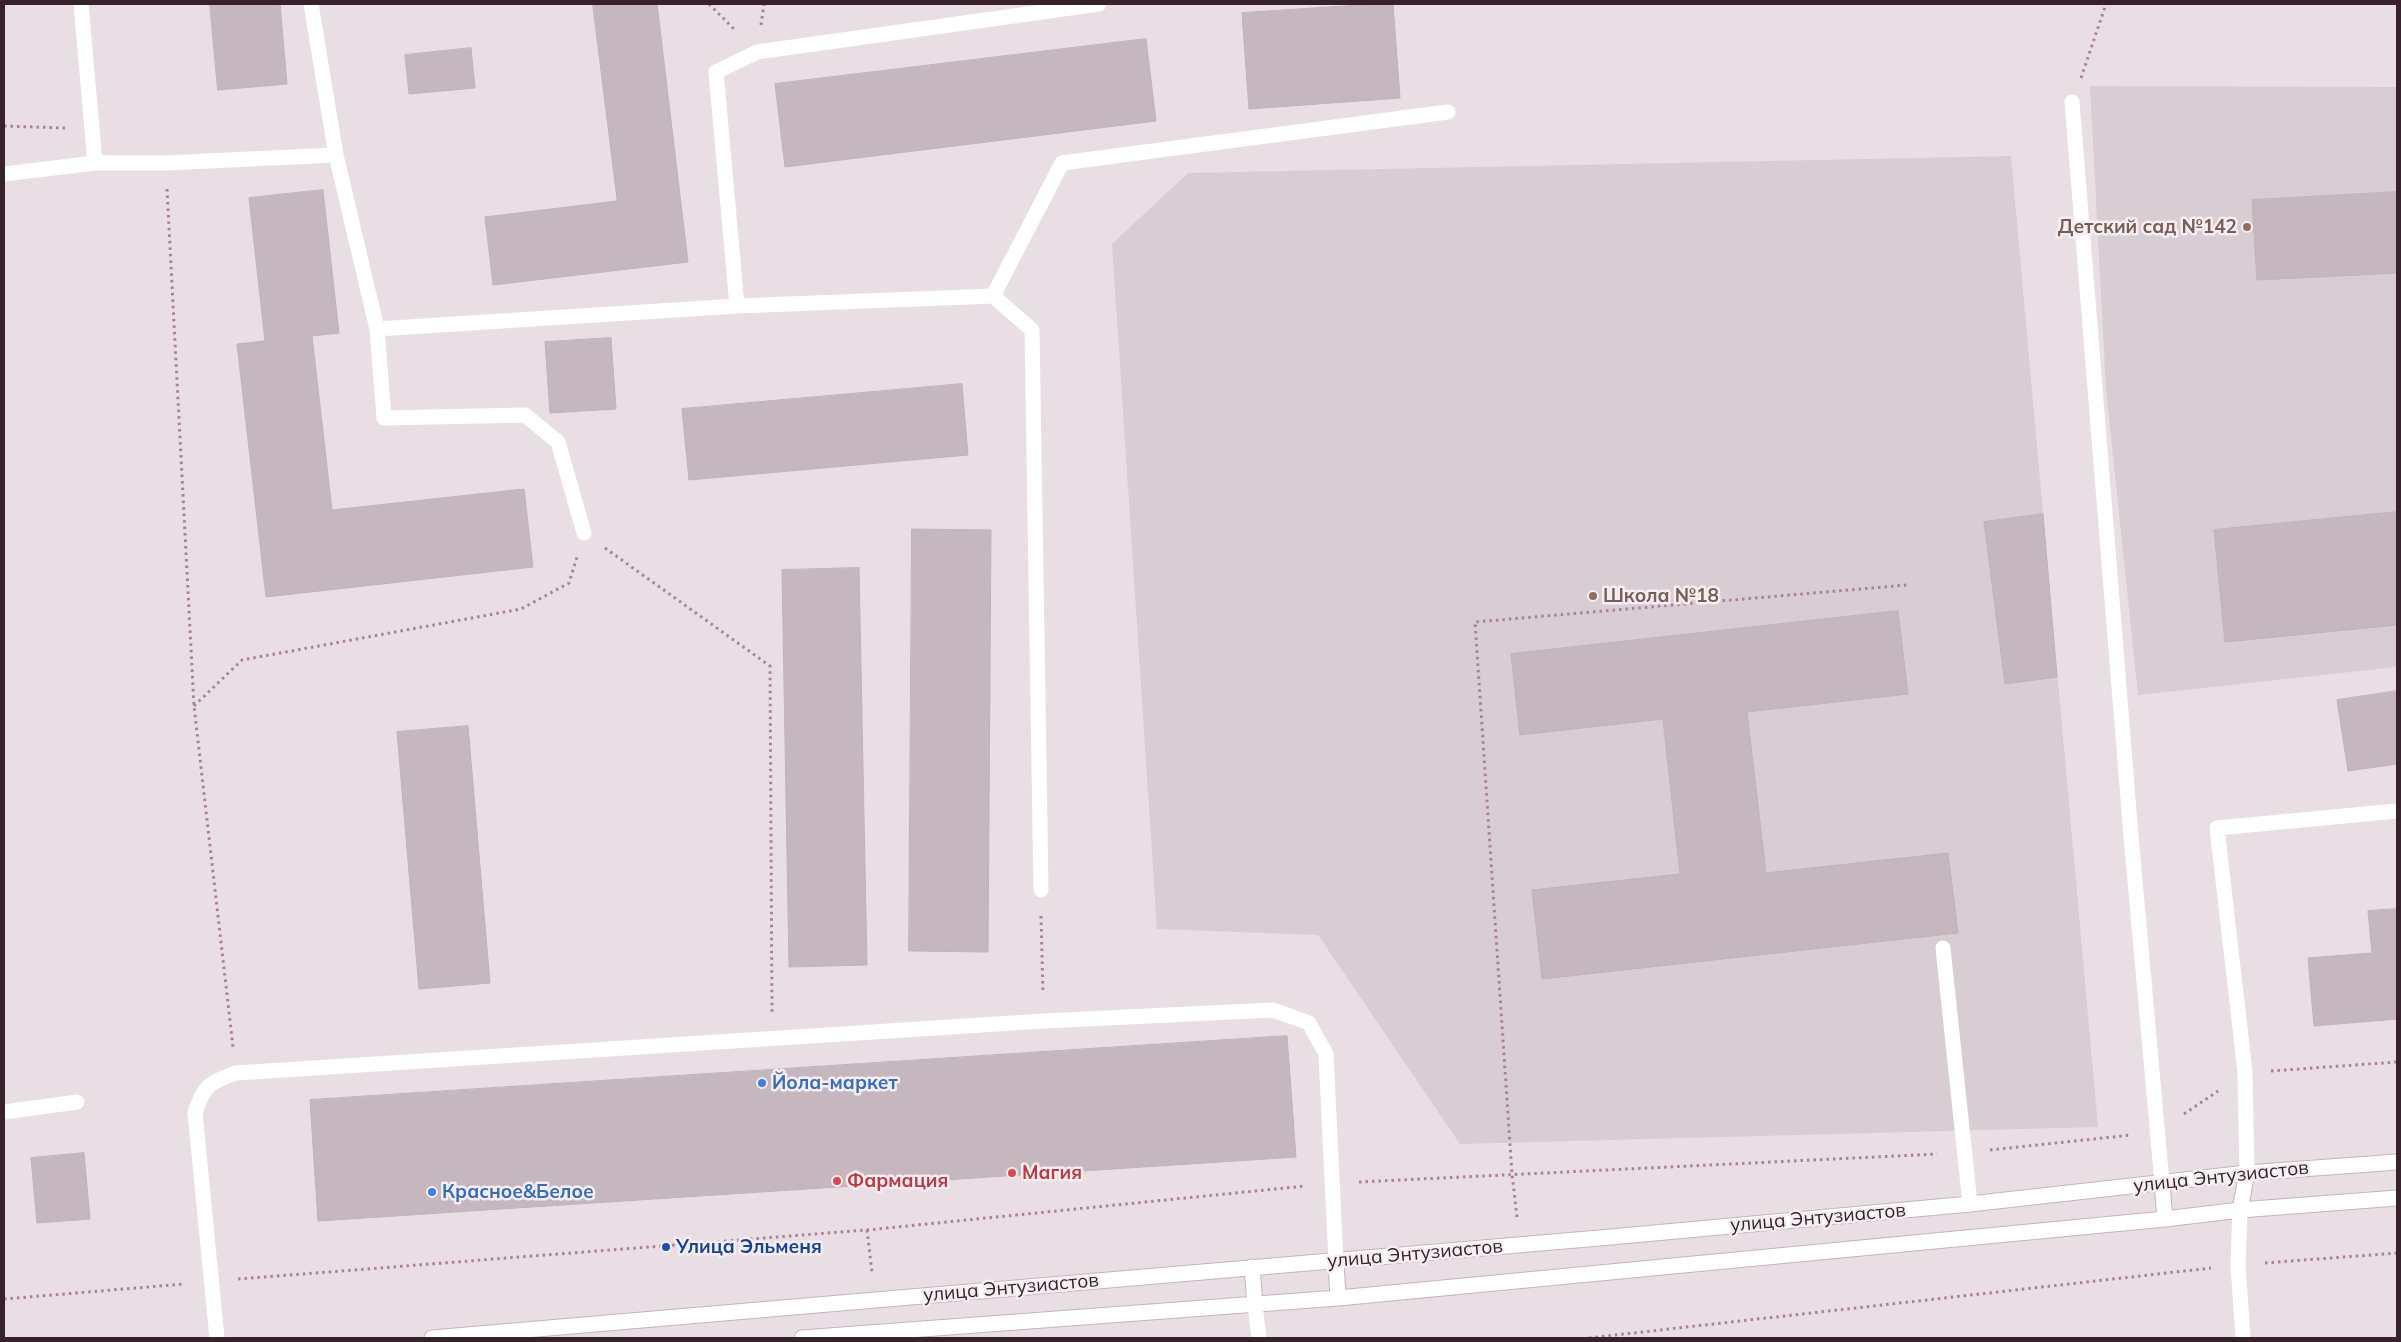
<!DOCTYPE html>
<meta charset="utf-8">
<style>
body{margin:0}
#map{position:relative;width:2401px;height:1342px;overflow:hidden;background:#e9dee4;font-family:Mulish,sans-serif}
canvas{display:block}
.frame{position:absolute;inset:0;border:5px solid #37212a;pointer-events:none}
</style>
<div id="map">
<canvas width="2401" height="1342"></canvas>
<div class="frame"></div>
</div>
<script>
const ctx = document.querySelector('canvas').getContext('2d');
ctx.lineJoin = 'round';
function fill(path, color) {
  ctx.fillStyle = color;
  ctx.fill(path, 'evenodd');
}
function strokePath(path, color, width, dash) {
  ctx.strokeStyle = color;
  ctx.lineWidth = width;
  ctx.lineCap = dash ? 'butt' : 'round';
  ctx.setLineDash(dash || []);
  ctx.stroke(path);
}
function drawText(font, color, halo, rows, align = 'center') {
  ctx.font = font + ' Mulish,sans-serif';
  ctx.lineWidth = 5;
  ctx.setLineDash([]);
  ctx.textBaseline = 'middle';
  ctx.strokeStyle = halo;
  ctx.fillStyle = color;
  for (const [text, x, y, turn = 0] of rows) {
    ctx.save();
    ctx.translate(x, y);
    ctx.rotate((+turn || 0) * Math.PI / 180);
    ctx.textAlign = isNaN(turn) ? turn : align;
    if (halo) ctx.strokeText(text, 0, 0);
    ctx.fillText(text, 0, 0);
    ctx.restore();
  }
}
fill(new Path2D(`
 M 2090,86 L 2397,87 L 2397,667 L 2138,695 L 2106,389 Z
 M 2011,156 L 2098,1127 L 1460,1144 L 1318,935 L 1157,929 L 1112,244 L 1188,173 Z`), '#d8cdd3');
const building = new Path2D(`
 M 210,4 L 280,4 L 287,84 L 218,90 Z
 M 593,4 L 657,4 L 688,262 L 493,285 L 485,217 L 617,201 Z
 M 1376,4 L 1393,4 L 1400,98 L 1249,109 L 1242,13 Z
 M 1146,39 L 1156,121 L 785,167 L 775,84 Z
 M 471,48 L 475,88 L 409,94 L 405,55 Z
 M 323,190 L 339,333 L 312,336 L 332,510 L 524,489 L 533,567 L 266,597 L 237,344 L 265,341 L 249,198 Z
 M 2397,192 L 2397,273 L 2257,280 L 2252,200 Z
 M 611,338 L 616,409 L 550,413 L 545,342 Z
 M 962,384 L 968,455 L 689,480 L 682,409 Z
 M 2397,512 L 2397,625 L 2225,642 L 2214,530 Z
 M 2043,514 L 2057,677 L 2005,684 L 1984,522 Z
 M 912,529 L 991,530 L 988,952 L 909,951 Z
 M 859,568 L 867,965 L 789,967 L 782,570 Z
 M 1898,611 L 1908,694 L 1747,712 L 1766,873 L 1948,853 L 1958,933 L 1542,979 L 1532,890 L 1680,874 L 1663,719 L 1520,735 L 1511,654 Z
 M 2397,691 L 2397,764 L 2348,771 L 2337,700 Z
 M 468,726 L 490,983 L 419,989 L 397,732 Z
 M 2397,909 L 2397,1019 L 2314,1026 L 2308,958 L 2372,953 L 2368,911 Z
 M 1287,1036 L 1296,1157 L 318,1221 L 310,1100 Z
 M 84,1153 L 90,1219 L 37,1223 L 31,1158 Z`);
fill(building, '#c6b7bf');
strokePath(building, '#c2b1ba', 1);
const secondary = new Path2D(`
 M 2162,1183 L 2165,1219
 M 2240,1210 L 2247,1173
 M 1336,1261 L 1338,1298
 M 1252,1267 L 1255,1305
 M 432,1338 L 1611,1237 L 1970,1204 L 2247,1173 L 2397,1162
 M 802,1338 L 1338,1298 L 2165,1219 L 2240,1210 L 2397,1198`);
strokePath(secondary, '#c8b2bd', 17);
strokePath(new Path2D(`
 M 709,4 L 736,31
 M 761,25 L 764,4
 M 2081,78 L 2106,4
 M 4,126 L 66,128
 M 167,189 L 194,706 L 233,1047
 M 605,548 L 770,666 L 772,1012
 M 194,706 L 242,660 L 521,609 L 569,583 L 577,557
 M 1041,916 L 1043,994
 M 2271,1071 L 2397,1062
 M 2184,1114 L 2218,1091
 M 1990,1150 L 2131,1135
 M 1359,1182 L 1937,1154
 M 1517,1217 L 1512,1174 L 1475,622 L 1907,585
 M 867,1230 L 872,1272
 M 2265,1263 L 2397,1253
 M 238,1279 L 867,1230 L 1305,1186
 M 4,1299 L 184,1284
 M 1589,1338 L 2211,1268`), '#aa8193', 3, [2.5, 4]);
strokePath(new Path2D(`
 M 81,4 L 95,163
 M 311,4 L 336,155 L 377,329 L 737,306
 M 2072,102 L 2131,836 L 2162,1183
 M 4,174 L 95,163 L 165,163 L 336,155
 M 993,296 L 1062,163 L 1448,112
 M 377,329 L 384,418 L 525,415 L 558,442 L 584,533
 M 1041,890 L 1032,330 L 993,296 L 737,306 L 716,72 L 757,52 L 1099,4
 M 1943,948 L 1970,1204
 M 4,1112 L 77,1102
 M 2247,1173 L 2245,1072 L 2217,828 L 2397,811
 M 2240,1210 L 2238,1265 L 2243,1338
 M 1255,1305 L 1259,1338
 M 217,1338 L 195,1113 C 203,1086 210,1082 236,1073 L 1044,1021 L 1273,1010 L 1309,1023 L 1326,1054 L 1336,1261`), '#fff', 15);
strokePath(secondary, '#fff', 15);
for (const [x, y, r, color] of [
 [2247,227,5,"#8d6e63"],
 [1593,596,5,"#8d6e63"],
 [762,1083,5,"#3f7fe0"],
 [1012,1173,5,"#e0444e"],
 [837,1181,5,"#e0444e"],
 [432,1192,5,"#3f7fe0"],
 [666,1247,5,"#1a4fb4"]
]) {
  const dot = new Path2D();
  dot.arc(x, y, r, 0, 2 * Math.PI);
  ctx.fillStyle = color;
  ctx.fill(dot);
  strokePath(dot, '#f6eef3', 2);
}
drawText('bold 19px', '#785e54', '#f6eef3', [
 ["Детский сад №142",2237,227],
 ["Школа №18",1603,596,"left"]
], 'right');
drawText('bold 19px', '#366cbe', '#f6eef3', [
 ["Йола-маркет",772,1083],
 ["Красное&Белое",442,1192]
], 'left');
drawText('bold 19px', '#be3a42', '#f6eef3', [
 ["Магия",1022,1173],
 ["Фармация",847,1181]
], 'left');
drawText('19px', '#37212a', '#f6eef3', [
 ["улица Энтузиастов",2221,1177,-6],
 ["улица Энтузиастов",1818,1218,-5],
 ["улица Энтузиастов",1415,1254,-5],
 ["улица Энтузиастов",1011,1288,-5]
]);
drawText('bold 19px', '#164399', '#f6eef3', [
 ["Улица Эльменя",676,1247]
], 'left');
</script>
